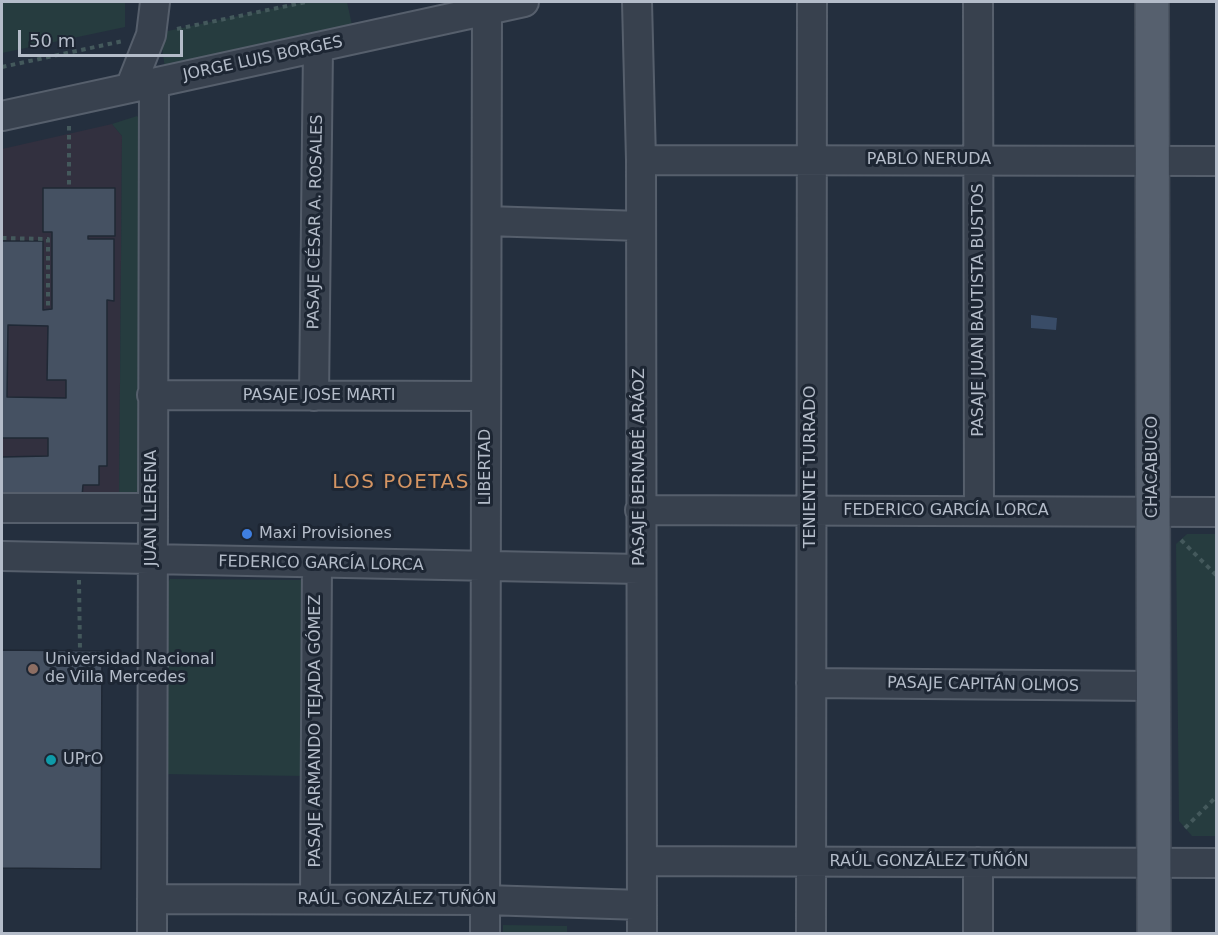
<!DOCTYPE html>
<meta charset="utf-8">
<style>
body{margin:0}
#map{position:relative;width:1218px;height:935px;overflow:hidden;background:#242f3e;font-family:"DejaVu Sans",sans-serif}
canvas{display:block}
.frame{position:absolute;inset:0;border:3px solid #b4bcc9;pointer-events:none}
.scale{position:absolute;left:18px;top:30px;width:165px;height:27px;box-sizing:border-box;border:3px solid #b4bcc9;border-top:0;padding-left:8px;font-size:18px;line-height:21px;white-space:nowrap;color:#b4bcc9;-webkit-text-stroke:4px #1d2633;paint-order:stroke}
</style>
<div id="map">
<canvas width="1218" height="935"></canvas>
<div class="frame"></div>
<div class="scale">50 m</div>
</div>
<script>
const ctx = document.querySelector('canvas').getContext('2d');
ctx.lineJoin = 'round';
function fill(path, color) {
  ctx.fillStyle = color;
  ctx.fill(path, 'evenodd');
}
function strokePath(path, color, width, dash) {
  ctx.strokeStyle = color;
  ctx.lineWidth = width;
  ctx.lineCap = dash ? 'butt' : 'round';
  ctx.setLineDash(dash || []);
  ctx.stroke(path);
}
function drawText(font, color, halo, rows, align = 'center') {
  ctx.font = font + ' "DejaVu Sans",sans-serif';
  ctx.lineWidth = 6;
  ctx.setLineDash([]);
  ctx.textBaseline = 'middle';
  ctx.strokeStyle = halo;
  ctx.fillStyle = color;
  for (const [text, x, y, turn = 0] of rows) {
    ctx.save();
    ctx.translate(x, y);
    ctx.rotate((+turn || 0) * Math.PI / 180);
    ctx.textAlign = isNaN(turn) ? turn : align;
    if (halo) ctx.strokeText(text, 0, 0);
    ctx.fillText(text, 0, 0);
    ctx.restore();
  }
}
fill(new Path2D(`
 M 112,124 L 122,136 L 119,502 L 2,501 L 2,149 Z`), '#32303f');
fill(new Path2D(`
 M 2,2 L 125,2 L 125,27 L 2,53 Z
 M 305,2 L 347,2 L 352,25 L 165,69 L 161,40 L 163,32 Z
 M 137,116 L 144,123 L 144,508 L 119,508 L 122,136 L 112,124 Z
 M 1187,534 L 1216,534 L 1216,836 L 1192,836 L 1179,821 L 1176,544 Z
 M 170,579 L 302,580 L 306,586 L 306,776 L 160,774 L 165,586 Z
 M 503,925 L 567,926 L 567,933 L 503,933 Z`), '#263c3f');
fill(new Path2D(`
 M 1031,315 L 1057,318 L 1056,330 L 1031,328 Z`), '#394c67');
const building = new Path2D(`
 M 43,188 L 115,188 L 115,236 L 88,236 L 88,239 L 114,239 L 114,301 L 107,300 L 107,466 L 99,466 L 99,485 L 83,485 L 82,496 L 2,495 L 2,457 L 48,456 L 48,438 L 2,438 L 2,241 L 43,241 L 43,310 L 52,309 L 52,232 L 43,232 ZM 8,325 L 48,326 L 47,380 L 66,380 L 66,398 L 7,397 Z
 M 2,650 L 102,651 L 101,869 L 2,868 Z`);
fill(building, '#455162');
strokePath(building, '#1f2835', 1.5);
const minor = new Path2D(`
 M 637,2 L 641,160 L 642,934
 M 978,2 L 979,511
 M 130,88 L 151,35 L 155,2
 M 2,116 L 524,2
 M 641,160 L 1216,161
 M 487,221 L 640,226
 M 152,395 L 486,396
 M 314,396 L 318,48
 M 2,508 L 152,508
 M 640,510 L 1216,512
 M 2,556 L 640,569
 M 811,683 L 1154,686
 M 642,861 L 1216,863
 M 978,862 L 978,934
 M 152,899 L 485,900 L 642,905
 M 315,899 L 317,563
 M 152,934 L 154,83
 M 485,934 L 487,10 L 490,2
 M 811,934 L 812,2`);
const major = new Path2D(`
 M 1152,2 L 1154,934`);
strokePath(minor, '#565f6c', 32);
strokePath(major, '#414a57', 36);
strokePath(new Path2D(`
 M 177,29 L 306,2
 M 2,67 L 123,41
 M 69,126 L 69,188
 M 2,238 L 48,239 L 48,310
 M 1181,540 L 1216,575
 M 79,580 L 80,651
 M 1185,828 L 1216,797`), '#44595c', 4, [4.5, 4.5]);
strokePath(minor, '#38414e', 28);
strokePath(major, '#56606e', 33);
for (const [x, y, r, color] of [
 [247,534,6,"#3f7fe0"],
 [33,669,6,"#8d6e63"],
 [51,760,6,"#0f9aa8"]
]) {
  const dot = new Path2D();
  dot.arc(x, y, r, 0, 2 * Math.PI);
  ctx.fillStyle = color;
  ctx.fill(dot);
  strokePath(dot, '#1d2633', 2);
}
drawText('16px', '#b4bcc9', '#1d2633', [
 ["JORGE LUIS BORGES",263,59,-12],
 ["PABLO NERUDA",929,160],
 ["PASAJE CÉSAR A. ROSALES",316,222,-89],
 ["PASAJE JUAN BAUTISTA BUSTOS",979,310,-90],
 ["PASAJE JOSE MARTI",319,396],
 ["LIBERTAD",486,467,-90],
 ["PASAJE BERNABÉ ARÁOZ",640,467,-90],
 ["TENIENTE TURRADO",811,467,-90],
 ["CHACABUCO",1153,467,-90],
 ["JUAN LLERENA",152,508,-90],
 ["FEDERICO GARCÍA LORCA",946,511],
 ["FEDERICO GARCÍA LORCA",321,564,1],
 ["PASAJE CAPITÁN OLMOS",983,685,1],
 ["PASAJE ARMANDO TEJADA GÓMEZ",316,731,-90],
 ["RAÚL GONZÁLEZ TUÑÓN",929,862],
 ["RAÚL GONZÁLEZ TUÑÓN",397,900]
]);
drawText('16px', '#b4bcc9', '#1d2633', [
 ["Maxi Provisiones",259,534],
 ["Universidad Nacional",45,660],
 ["de Villa Mercedes",45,678],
 ["UPrO",63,760]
], 'left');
ctx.letterSpacing = '1.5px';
drawText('20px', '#d59563', '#1d2633', [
 ["LOS POETAS",401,483]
]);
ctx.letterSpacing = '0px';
</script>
